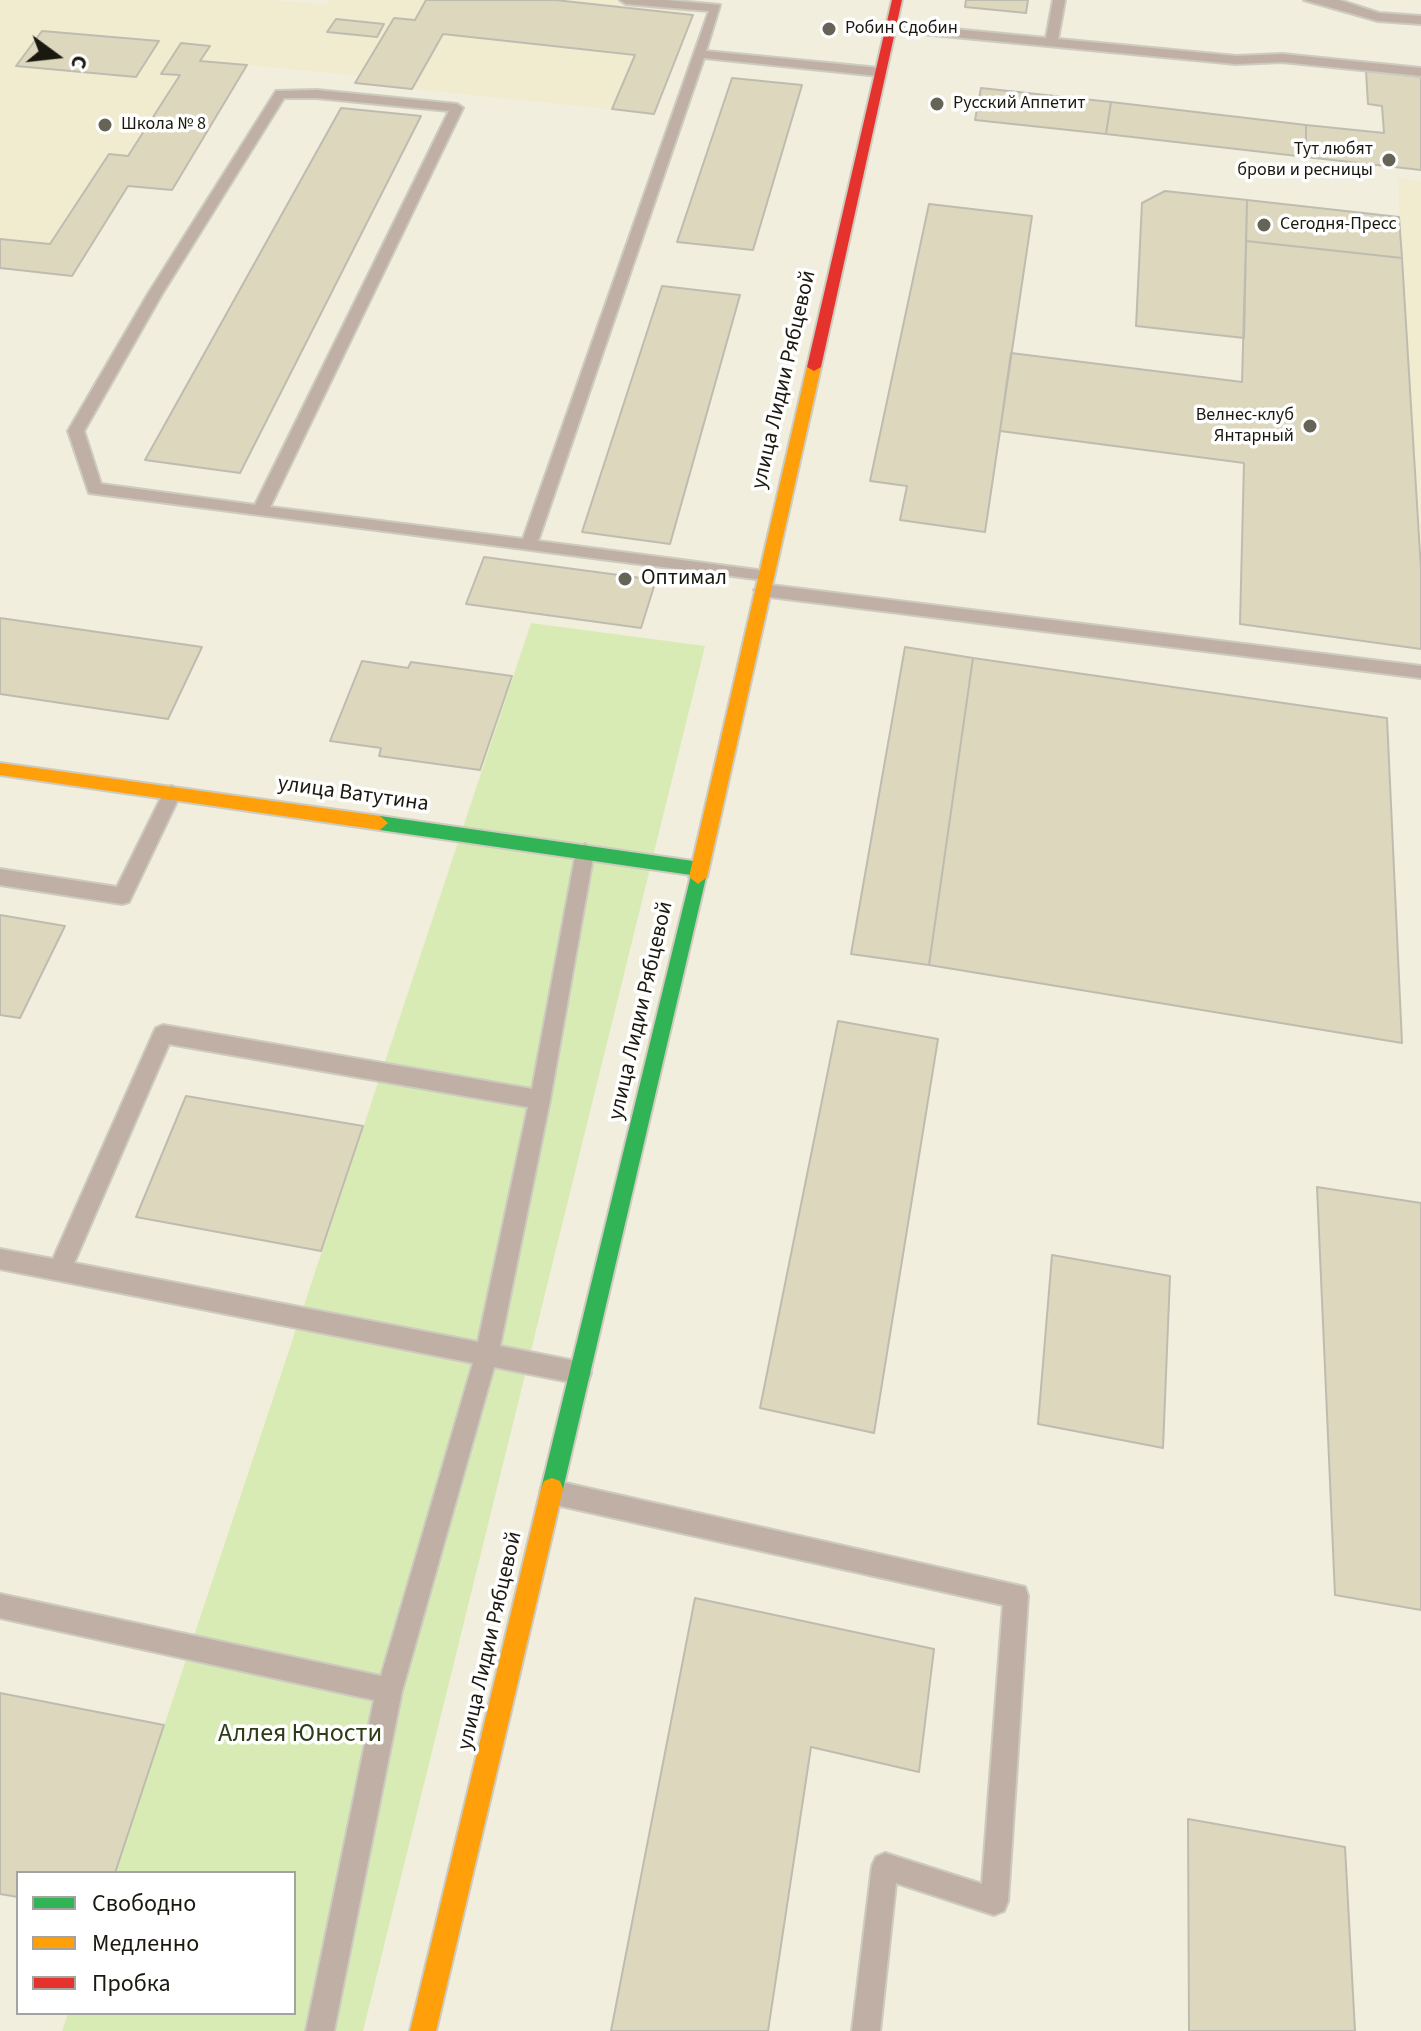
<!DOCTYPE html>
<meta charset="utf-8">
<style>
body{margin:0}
#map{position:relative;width:1421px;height:2031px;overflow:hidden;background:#f1eede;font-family:"Source Sans 3",sans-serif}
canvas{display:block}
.legend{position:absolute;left:16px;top:1871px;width:280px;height:144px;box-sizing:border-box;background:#fff;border:2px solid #a4a39f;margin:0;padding:10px 14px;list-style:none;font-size:24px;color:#1b190f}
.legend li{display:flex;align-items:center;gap:16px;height:40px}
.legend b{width:40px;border:2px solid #a4a39f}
.north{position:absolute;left:16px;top:16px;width:80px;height:80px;-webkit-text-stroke:6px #fff;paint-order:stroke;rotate:105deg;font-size:22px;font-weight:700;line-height:32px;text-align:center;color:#1b190f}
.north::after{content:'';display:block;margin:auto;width:28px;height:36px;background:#1b190f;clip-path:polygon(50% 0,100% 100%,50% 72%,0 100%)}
</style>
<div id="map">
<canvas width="1421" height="2031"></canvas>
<ul class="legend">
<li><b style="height:10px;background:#30b455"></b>Свободно</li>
<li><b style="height:10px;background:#ff9f0a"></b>Медленно</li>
<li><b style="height:10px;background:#e5322d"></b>Пробка</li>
</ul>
<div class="north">С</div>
</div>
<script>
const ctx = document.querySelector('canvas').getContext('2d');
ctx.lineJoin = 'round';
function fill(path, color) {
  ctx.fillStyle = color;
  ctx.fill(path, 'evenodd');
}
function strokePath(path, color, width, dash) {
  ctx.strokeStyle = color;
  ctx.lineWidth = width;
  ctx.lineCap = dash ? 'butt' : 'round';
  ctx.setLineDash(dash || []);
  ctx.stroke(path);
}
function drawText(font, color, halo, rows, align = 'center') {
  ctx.font = font + ' "Source Sans 3",sans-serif';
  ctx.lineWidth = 7;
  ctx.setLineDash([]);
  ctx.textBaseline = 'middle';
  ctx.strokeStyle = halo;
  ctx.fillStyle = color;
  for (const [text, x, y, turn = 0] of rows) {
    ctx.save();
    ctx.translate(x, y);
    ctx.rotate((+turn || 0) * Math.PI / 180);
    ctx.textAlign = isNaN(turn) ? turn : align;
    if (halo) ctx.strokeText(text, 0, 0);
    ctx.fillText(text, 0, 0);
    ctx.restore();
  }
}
fill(new Path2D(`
 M 0,0 L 272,0 L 323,4 L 331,0 L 676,0 L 693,15 L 654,114 L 355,83 L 358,76 L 247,65 L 172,190 L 128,186 L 72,276 L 0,268 Z
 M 1399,178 L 1421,181 L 1421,570 L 1399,217 Z`), '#f1ecd0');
fill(new Path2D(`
 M 531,623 L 705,646 L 363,2031 L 62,2031 L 68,2013 L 294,2013 L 294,1873 L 115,1873 Z`), '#d9ebb4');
const building = new Path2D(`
 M 426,0 L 555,0 L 693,15 L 654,114 L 612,109 L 635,55 L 443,34 L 412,89 L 355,83 L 394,18 L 415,20 Z
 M 966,0 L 1028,0 L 1026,13 L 965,7 Z
 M 336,19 L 384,24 L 377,37 L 327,32 Z
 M 42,31 L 159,41 L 136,77 L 16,66 Z
 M 181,43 L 210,46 L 200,61 L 247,65 L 172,190 L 128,186 L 72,276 L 0,268 L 0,239 L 50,244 L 109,154 L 128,156 L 180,75 L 161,74 Z
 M 1366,71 L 1421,77 L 1421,170 L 1306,157 L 1306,125 L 1384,133 L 1382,106 L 1368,104 Z
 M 732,78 L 802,85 L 753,250 L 677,242 Z
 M 981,88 L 1111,102 L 1106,134 L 975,120 Z
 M 1111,102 L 1306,125 L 1306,157 L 1106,134 Z
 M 341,108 L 421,116 L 240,473 L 145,460 Z
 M 1165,191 L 1247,200 L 1244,338 L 1136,326 L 1142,203 Z
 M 1247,200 L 1399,217 L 1402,258 L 1246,241 Z
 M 929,204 L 1032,216 L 985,532 L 900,520 L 907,486 L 870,481 Z
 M 1246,241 L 1402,258 L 1421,570 L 1421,649 L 1240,624 L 1244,463 L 1000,431 L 1011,353 L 1242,382 Z
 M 662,286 L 740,295 L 670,544 L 582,532 Z
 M 484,557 L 656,580 L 641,628 L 466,604 Z
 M 0,618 L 202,647 L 168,719 L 0,694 Z
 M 905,647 L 973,658 L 929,965 L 851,954 Z
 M 973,658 L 1387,718 L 1402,1043 L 929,965 Z
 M 362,661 L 408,668 L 411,662 L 512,676 L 480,770 L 379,756 L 381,748 L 330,741 Z
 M 0,915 L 65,926 L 20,1018 L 0,1015 Z
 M 838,1021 L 938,1039 L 874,1433 L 760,1408 Z
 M 186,1096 L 363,1126 L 321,1251 L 136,1217 Z
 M 1317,1187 L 1421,1203 L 1421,1610 L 1335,1595 Z
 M 1052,1255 L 1170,1276 L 1163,1448 L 1038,1424 Z
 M 695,1598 L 934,1649 L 919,1772 L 811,1747 L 768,2031 L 611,2031 Z
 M 0,1693 L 164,1725 L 115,1873 L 18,1873 L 18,1897 L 0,1894 Z
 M 1188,1819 L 1345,1847 L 1355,2031 L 1189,2031 Z`);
fill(building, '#ddd7be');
strokePath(building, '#bebcb0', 2);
const lane = new Path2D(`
 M 620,0 L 666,0 L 720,5 L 706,51 L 879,68 L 885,72 L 879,76 L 704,58 L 538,541 L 765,571 L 771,573 L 771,581 L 89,493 L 68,431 L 148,294 L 276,91 L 317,90 L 457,104 L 463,108 L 270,507 L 523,539 L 709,11 L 626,4 ZM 284,98 L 317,98 L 449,111 L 255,505 L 101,484 L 84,431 L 162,294 Z
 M 1053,0 L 1065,0 L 1058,39 L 1236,56 L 1282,54 L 1421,68 L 1421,76 L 1282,62 L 1236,64 L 891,31 L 885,27 L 891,23 L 1046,38 Z
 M 1304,0 L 1339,0 L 1379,13 L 1421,16 L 1421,24 L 1378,21 Z
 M 762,584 L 1421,666 L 1421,678 L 762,596 L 754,590 Z
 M 172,786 L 181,793 L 129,902 L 122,904 L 0,885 L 0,869 L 117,887 L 166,788 Z
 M 585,844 L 594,852 L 550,1100 L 500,1346 L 580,1362 L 588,1365 L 591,1373 L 588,1381 L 580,1384 L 494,1367 L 402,1691 L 334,2031 L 306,2031 L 374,1700 L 0,1618 L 0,1594 L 381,1676 L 473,1363 L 0,1269 L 0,1249 L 53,1259 L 153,1034 L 156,1028 L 163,1025 L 532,1089 L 576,852 ZM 169,1044 L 528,1107 L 478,1342 L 74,1263 Z
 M 552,1480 L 1025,1587 L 1028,1596 L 1008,1901 L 1004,1911 L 994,1915 L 896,1883 L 880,2031 L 852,2031 L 872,1866 L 876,1857 L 885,1853 L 982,1884 L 1003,1605 L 552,1504 L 544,1500 L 540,1492 L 544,1484 Z`);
const fast = new Path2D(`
 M 380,816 L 700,862 L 708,869 L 563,1489 L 560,1497 L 552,1500 L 544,1497 L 541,1489 L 691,875 L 380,830 L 372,823 Z`);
const slow = new Path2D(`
 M 814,363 L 821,367 L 707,877 L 698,884 L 689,877 L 807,367 Z
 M 0,763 L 380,816 L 388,823 L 380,830 L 0,775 Z
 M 552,1478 L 560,1481 L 563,1489 L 436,2031 L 410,2031 L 541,1489 L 544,1481 Z`);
const jam = new Path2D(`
 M 892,0 L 902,0 L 821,367 L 814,371 L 807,367 Z`);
strokePath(lane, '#cdcbbf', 4);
strokePath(fast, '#cdcbbf', 4);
strokePath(slow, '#cdcbbf', 4);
strokePath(jam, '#cdcbbf', 4);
fill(lane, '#bfafa4');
fill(fast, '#30b455');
fill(slow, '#ff9f0a');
fill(jam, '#e5322d');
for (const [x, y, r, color] of [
 [829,29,8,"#666457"],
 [937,104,8,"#666457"],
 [105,125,8,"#666457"],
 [1389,160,8,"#666457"],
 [1264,225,8,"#666457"],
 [1310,426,8,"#666457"],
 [625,579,8,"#666457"]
]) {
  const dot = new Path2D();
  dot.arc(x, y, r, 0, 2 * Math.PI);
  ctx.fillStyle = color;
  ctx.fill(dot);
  strokePath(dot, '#fff', 3);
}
drawText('18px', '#1b190f', '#fff', [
 ["Робин Сдобин",845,29],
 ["Русский Аппетит",953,104],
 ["Школа № 8",121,125],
 ["Тут любят",1373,150,"right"],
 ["брови и ресницы",1373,171,"right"],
 ["Сегодня-Пресс",1280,225],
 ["Велнес-клуб",1294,416,"right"],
 ["Янтарный",1294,437,"right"]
], 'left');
drawText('22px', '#1b190f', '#fff', [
 ["улица Лидии Рябцевой",785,380,-77],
 ["улица Ватутина",353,795,8],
 ["улица Лидии Рябцевой",642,1011,-77],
 ["улица Лидии Рябцевой",491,1641,-77]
]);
drawText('22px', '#1b190f', '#fff', [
 ["Оптимал",641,579]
], 'left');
drawText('26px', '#2e3c17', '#fff', [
 ["Аллея Юности",300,1735]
]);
</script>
